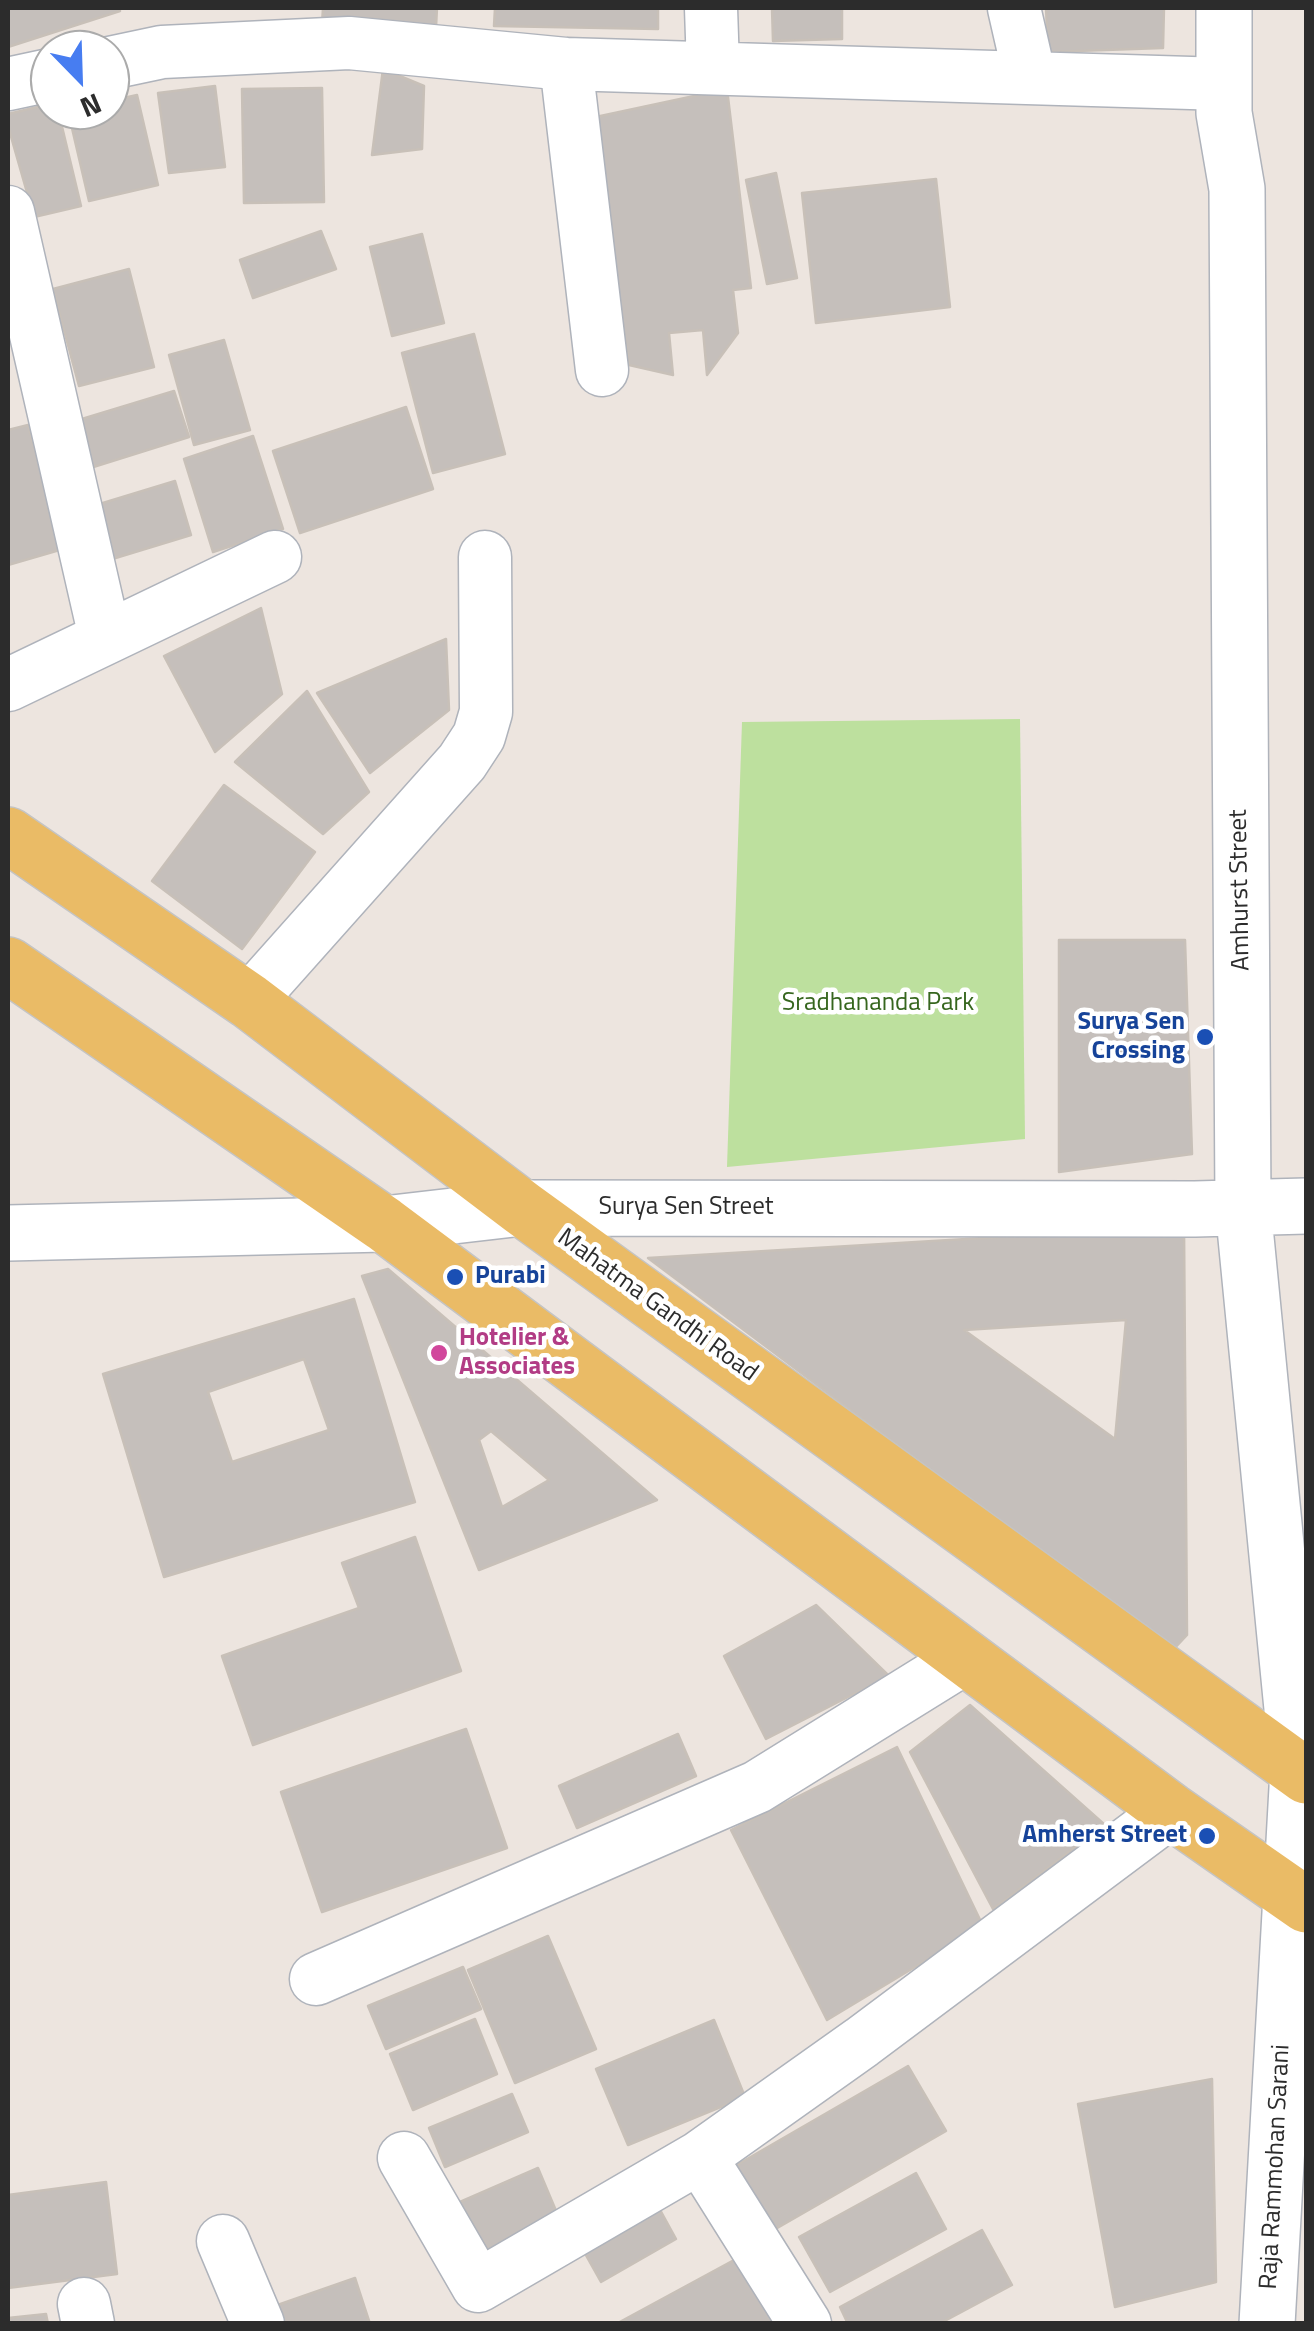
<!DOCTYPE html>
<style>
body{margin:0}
#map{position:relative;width:1314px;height:2331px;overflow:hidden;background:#ede5df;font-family:"Titillium Web",sans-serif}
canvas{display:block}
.frame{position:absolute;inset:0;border:10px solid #2c2c2c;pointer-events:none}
.north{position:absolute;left:30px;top:30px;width:100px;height:100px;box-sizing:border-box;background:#fff;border:2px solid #ababab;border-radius:50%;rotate:157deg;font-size:28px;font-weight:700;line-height:40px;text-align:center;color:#2c2c2c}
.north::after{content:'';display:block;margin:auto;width:35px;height:45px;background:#477df1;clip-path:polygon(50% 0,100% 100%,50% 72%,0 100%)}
</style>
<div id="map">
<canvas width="1314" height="2331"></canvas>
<div class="frame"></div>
<div class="north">N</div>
</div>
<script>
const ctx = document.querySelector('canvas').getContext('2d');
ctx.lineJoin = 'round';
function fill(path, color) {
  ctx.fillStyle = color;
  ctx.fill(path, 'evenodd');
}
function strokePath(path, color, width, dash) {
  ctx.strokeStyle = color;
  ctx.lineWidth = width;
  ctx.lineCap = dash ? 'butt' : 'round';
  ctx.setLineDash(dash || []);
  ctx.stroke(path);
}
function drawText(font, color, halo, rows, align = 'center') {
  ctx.font = font + ' "Titillium Web",sans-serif';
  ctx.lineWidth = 9;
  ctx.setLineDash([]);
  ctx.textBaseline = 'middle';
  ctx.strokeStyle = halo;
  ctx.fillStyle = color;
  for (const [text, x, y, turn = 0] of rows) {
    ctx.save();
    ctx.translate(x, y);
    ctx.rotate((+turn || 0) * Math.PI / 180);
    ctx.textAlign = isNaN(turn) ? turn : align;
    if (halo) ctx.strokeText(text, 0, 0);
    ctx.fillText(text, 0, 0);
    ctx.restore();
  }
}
fill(new Path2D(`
 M 1020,719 L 1025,1139 L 727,1167 L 742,722 Z`), '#bde09e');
const building = new Path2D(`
 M 8,8 L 119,8 L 120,11 L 8,47 Z
 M 323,8 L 437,8 L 436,27 L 322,24 Z
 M 495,8 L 658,8 L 658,29 L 494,26 Z
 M 772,8 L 842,8 L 842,39 L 773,41 Z
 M 1046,8 L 1164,8 L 1163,48 L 1048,52 Z
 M 383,69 L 424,86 L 422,149 L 372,155 Z
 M 215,86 L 225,167 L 169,173 L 158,93 Z
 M 322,88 L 324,202 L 244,203 L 242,89 Z
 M 727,89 L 751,288 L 733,290 L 738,333 L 707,375 L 703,330 L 669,333 L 673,375 L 629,365 L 591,118 Z
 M 137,95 L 158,185 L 89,201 L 68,111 L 110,110 L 110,101 Z
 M 50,104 L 50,110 L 58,110 L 81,206 L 34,217 L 8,126 L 8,114 Z
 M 776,173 L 797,278 L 767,284 L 746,180 Z
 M 936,179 L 950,307 L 816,323 L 802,193 Z
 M 321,231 L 336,269 L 253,298 L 240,260 Z
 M 422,234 L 444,323 L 392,336 L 370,247 Z
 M 129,269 L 154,367 L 79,386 L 53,289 Z
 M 474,334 L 505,454 L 433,473 L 402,353 Z
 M 224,340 L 250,430 L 194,445 L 169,355 Z
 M 174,391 L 189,437 L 87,469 L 72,422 Z
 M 406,407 L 433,489 L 300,533 L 273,451 Z
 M 28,425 L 63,549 L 8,565 L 8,430 Z
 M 253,436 L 283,529 L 213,552 L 184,459 Z
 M 175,481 L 191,535 L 109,560 L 93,506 Z
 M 261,608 L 282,694 L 215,752 L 164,656 Z
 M 446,639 L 449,710 L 370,773 L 317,693 Z
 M 307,691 L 369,792 L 323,834 L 235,762 Z
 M 224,785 L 315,852 L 242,949 L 152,881 Z
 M 1059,940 L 1185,940 L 1192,1154 L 1059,1172 Z
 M 1184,1226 L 1187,1635 L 1172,1651 L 648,1258 ZM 1126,1320 L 1115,1439 L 964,1330 Z
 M 388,1269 L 657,1500 L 479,1570 L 362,1276 ZM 491,1431 L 549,1480 L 502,1507 L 479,1440 Z
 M 354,1299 L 415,1502 L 164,1577 L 103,1374 ZM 304,1359 L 329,1430 L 232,1462 L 208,1392 Z
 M 415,1537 L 461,1671 L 253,1745 L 222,1656 L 359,1608 L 342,1563 Z
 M 816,1605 L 889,1676 L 766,1739 L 724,1656 Z
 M 970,1705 L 1105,1825 L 993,1909 L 910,1752 Z
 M 466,1729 L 507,1848 L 322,1912 L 281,1792 Z
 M 678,1734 L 696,1776 L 577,1828 L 559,1786 Z
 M 897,1747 L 983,1926 L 827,2020 L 731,1830 Z
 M 548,1936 L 596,2049 L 515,2083 L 468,1970 Z
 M 463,1967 L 481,2009 L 386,2049 L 368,2006 Z
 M 475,2019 L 497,2074 L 413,2110 L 390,2054 Z
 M 714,2020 L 745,2097 L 628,2145 L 596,2069 Z
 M 908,2066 L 946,2131 L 772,2231 L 735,2166 Z
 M 1212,2079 L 1216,2282 L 1115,2307 L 1078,2104 Z
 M 512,2094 L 528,2132 L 445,2167 L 429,2128 Z
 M 538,2168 L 562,2225 L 476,2260 L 453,2205 Z
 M 916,2173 L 946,2229 L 830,2292 L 799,2237 Z
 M 106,2182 L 117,2274 L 8,2288 L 8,2195 Z
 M 653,2197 L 676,2239 L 601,2282 L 578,2241 Z
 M 982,2230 L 1012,2285 L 939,2324 L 848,2324 L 840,2307 Z
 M 747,2253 L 785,2324 L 616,2324 Z
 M 355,2278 L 370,2324 L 275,2324 L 269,2308 Z
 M 46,2314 L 48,2324 L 8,2324 L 8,2318 Z`);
fill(building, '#c5bfbb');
strokePath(building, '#c8c0b8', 2.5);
const street = new Path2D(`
 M 711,8 L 713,67
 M 1014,8 L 1030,78
 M 110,63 L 162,52 L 349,43 L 566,64 L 1224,84
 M 566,64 L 602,370
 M 8,84 L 50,75
 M 8,212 L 105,637
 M 8,685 L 275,557
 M 249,1001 L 462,762 L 479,736 L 486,712 L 485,557
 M 316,1979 L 757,1787 L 965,1658
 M 700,2157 L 862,2042 L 1171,1811
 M 404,2158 L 478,2286 L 700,2157 L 805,2324
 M 223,2241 L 258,2324
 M 84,2304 L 88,2324`);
const secondary = new Path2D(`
 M 1224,8 L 1224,113 L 1237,189 L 1243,1207 L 1298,1770 L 1267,2324
 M 8,1233 L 384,1224 L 522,1208 L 1195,1209 L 1306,1206`);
const primary = new Path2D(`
 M 8,835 L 249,1001 L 522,1208 L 1306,1776
 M 8,965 L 384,1224 L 1171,1811 L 1306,1905`);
strokePath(street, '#afb3bb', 55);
strokePath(secondary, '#afb3bb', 58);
strokePath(primary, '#c4c4c4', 58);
strokePath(street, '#fff', 52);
strokePath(secondary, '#fff', 55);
strokePath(primary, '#eabb66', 55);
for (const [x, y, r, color] of [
 [1205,1037,10,"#1a4fb4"],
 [455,1277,10,"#1a4fb4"],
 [439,1353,10,"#d1479c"],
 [1207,1836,10,"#1a4fb4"]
]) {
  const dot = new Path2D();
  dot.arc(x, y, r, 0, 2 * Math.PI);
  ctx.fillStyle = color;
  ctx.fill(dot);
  strokePath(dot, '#fff', 4);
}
drawText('25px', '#2c2c2c', '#fff', [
 ["Amhurst Street",1241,890,-91],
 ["Surya Sen Street",686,1208],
 ["Mahatma Gandhi Road",657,1306,36],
 ["Raja Rammohan Sarani",1276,2167,-87]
]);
drawText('25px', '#36661e', '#fff', [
 ["Sradhananda Park",878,1004]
]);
drawText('bold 25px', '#164399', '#fff', [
 ["Surya Sen",1185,1023],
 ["Crossing",1185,1052],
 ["Purabi",475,1277,"left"],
 ["Amherst Street",1187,1836]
], 'right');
drawText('bold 25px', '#b23c85', '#fff', [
 ["Hotelier &",459,1339],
 ["Associates",459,1368]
], 'left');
</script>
